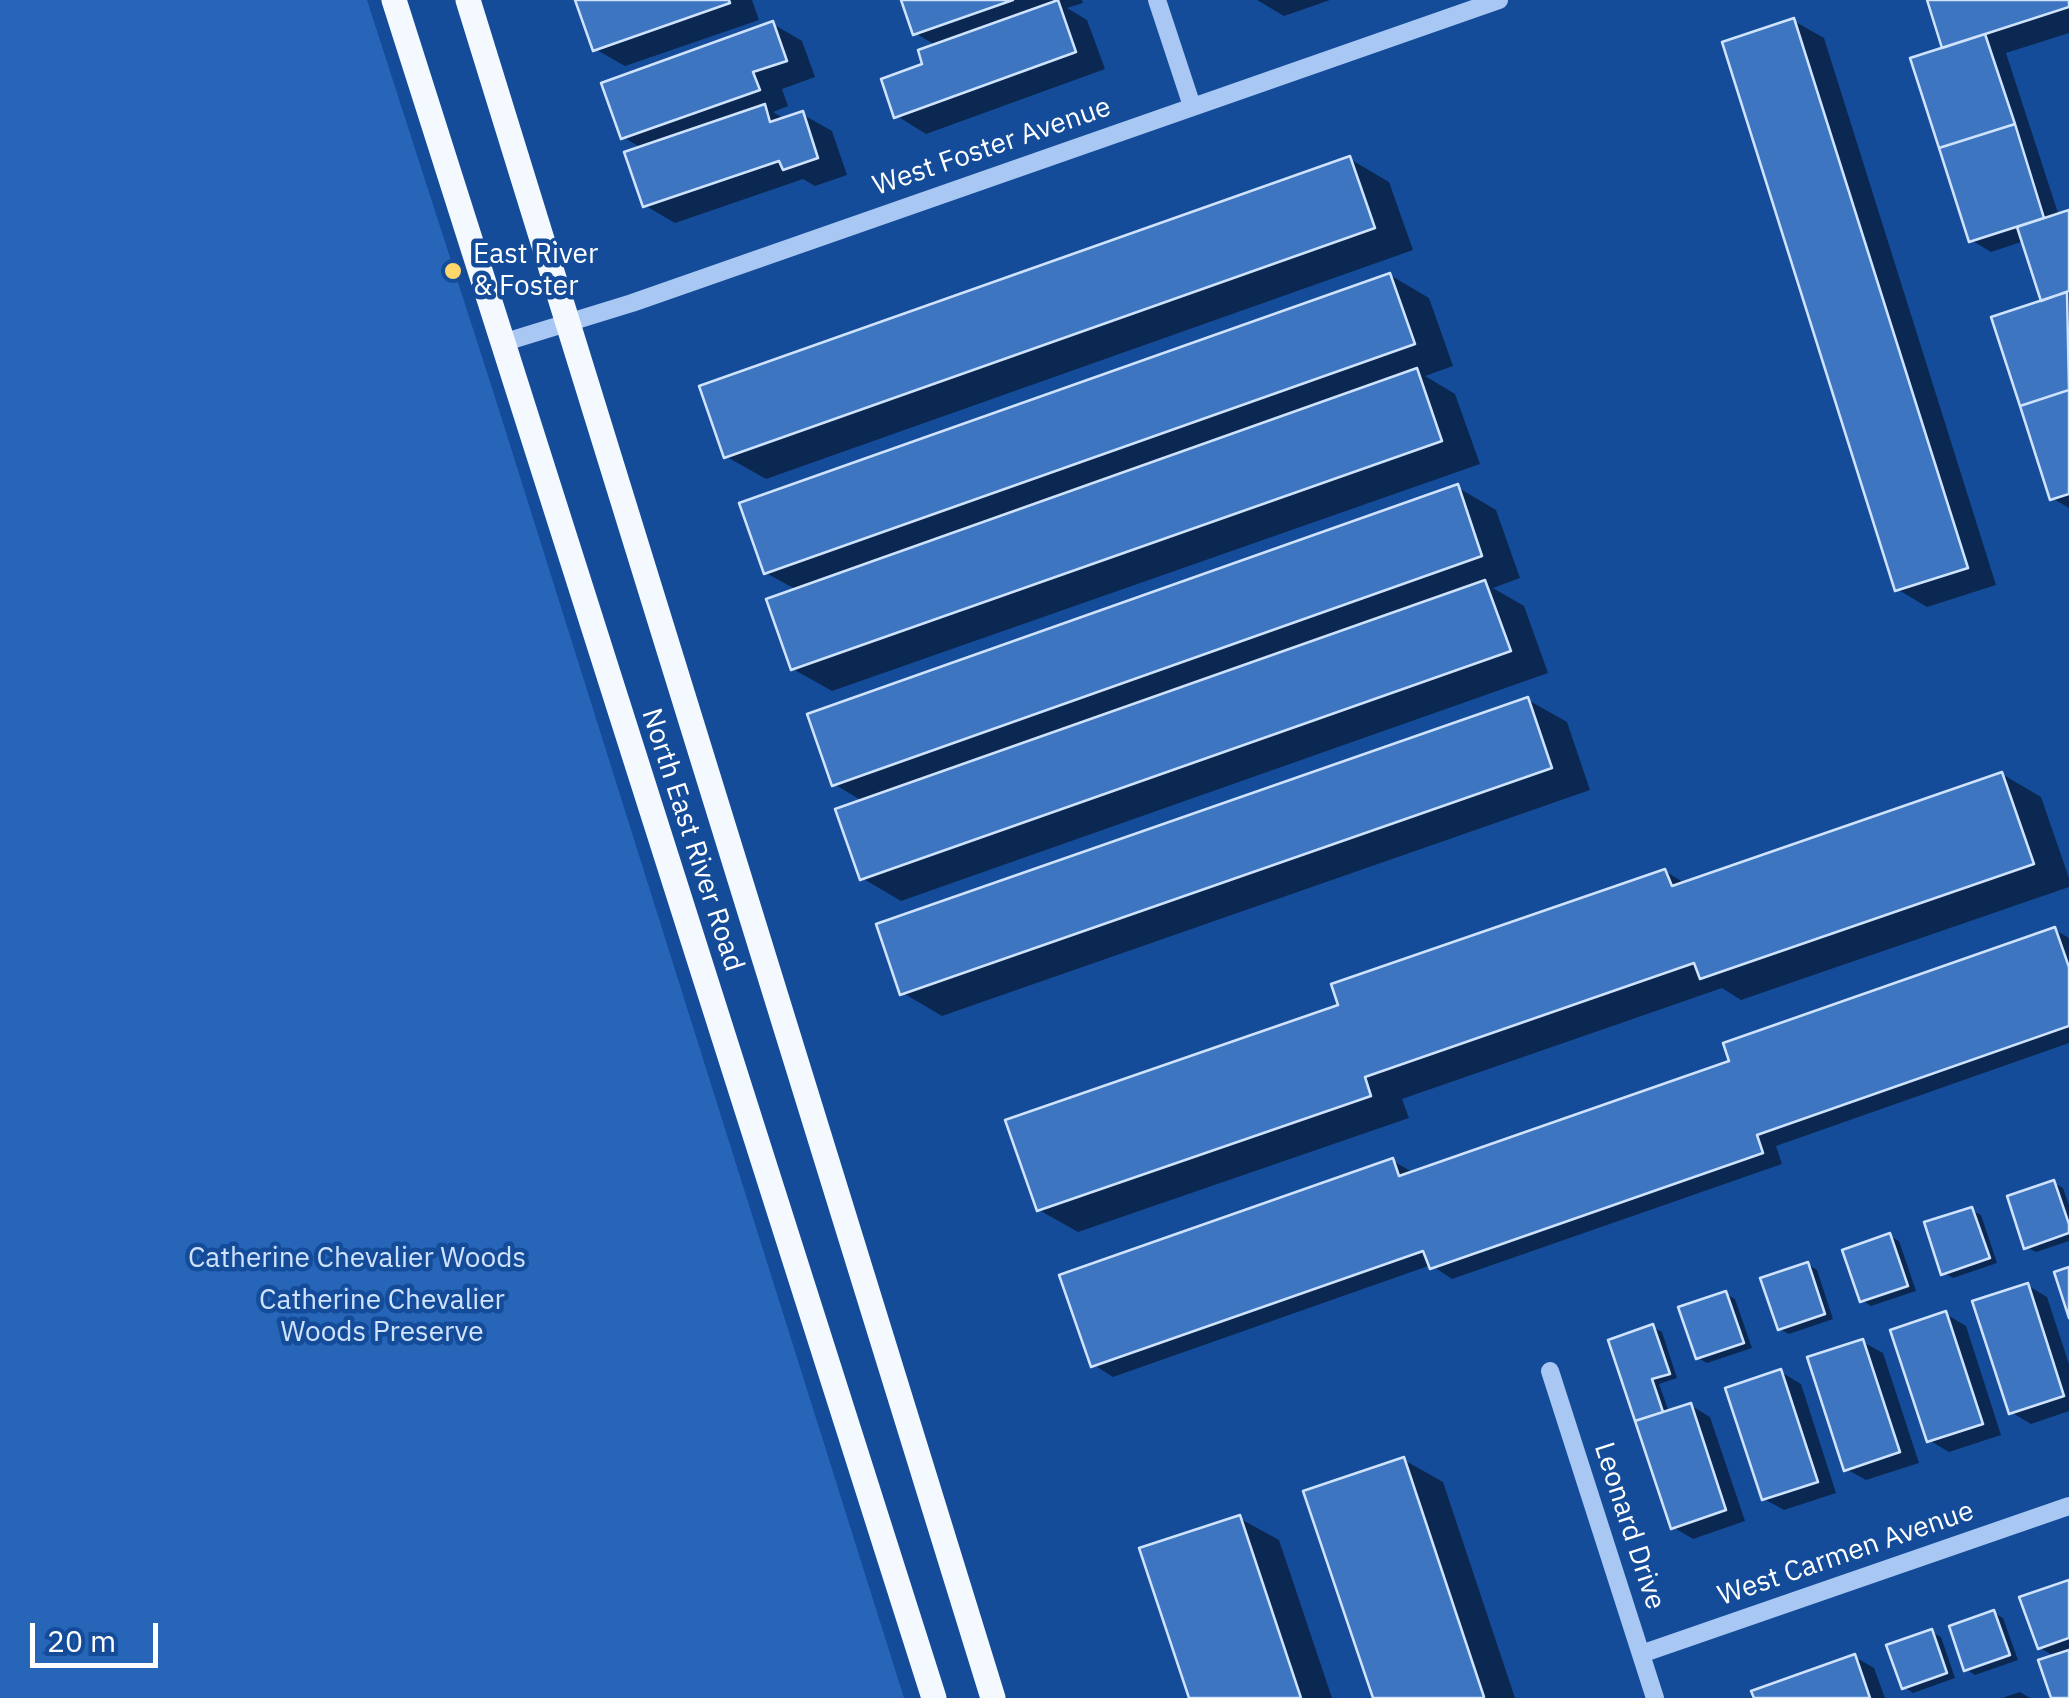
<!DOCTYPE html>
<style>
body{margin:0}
#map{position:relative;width:2069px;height:1698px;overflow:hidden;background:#144c9a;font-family:"IBM Plex Sans",sans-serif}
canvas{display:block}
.scale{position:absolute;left:30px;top:1623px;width:128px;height:45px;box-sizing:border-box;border:5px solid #fff;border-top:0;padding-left:12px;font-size:30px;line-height:35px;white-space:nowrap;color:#fff;-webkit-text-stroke:8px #144c9a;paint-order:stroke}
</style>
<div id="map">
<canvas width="2069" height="1698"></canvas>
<div class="scale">20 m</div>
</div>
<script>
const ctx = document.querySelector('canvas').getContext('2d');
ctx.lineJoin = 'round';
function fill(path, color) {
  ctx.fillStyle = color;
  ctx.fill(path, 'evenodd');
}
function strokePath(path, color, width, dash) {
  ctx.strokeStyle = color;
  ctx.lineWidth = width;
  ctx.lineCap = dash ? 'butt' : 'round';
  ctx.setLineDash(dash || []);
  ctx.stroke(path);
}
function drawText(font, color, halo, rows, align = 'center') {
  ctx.font = font + ' "IBM Plex Sans",sans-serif';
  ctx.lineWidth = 9;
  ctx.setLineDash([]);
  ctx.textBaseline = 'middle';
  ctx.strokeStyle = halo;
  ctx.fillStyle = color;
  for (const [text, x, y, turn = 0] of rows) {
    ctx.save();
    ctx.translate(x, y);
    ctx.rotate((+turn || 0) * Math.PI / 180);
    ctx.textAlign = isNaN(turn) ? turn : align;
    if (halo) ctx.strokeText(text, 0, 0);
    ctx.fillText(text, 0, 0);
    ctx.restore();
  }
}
fill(new Path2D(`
 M 0,0 L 367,0 L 493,391 L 904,1698 L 0,1698 Z`), '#2765b8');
fill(new Path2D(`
 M 578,0 L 752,0 L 759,20 L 625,66 L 595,49 Z
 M 903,0 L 1082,0 L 1083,3 L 1067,8 L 1087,20 L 1105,69 L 926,134 L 897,116 L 937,46 L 915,33 Z
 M 1257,0 L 1330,0 L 1284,16 Z
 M 1929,0 L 2069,0 L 2069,33 L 2006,53 L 2059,216 L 2069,213 L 2069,508 L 2052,498 L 2044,302 L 2024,241 L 1991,252 L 1971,240 L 1948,49 Z
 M 1794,21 L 1824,38 L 1996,585 L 1927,607 L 1897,589 Z
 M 773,24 L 802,41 L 815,77 L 782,89 L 788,106 L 773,112 L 786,120 L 802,114 L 832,131 L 847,175 L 815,186 L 803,179 L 675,223 L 646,206 L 643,149 L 623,137 Z
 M 1350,159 L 1389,182 L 1413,250 L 766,479 L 727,457 Z
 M 1390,275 L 1429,298 L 1453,366 L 1425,376 L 1455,394 L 1480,464 L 832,691 L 793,669 L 797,590 L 766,573 Z
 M 1457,487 L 1496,510 L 1520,578 L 1493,588 L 1524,606 L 1548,673 L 901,901 L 862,878 L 864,802 L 834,784 Z
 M 1528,700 L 1567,722 L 1590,790 L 942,1016 L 903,993 Z
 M 2002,774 L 2041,797 L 2069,878 L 2069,887 L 1741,1000 L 1722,988 L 1402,1099 L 1409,1118 L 1078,1232 L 1039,1210 L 1341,1006 L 1665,871 L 1686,884 Z
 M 2055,930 L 2069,938 L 2069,1043 L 1776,1146 L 1782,1164 L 1452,1279 L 1431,1265 L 1113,1377 L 1094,1365 L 1393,1161 L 1414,1173 L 1732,1062 Z
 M 2054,1183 L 2063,1188 L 2069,1205 L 2069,1241 L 2036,1252 L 2026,1247 Z
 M 1971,1210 L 1981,1215 L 1997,1263 L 1953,1278 L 1944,1273 Z
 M 1890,1236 L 1899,1241 L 1916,1291 L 1871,1306 L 1862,1300 Z
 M 1808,1264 L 1817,1270 L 1833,1319 L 1789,1334 L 1780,1329 Z
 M 2027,1285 L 2047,1297 L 2069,1364 L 2069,1411 L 2031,1424 L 2011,1412 Z
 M 1726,1294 L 1735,1299 L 1752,1348 L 1707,1363 L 1698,1358 Z
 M 1946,1314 L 1966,1326 L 2001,1435 L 1949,1452 L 1929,1440 Z
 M 1653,1327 L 1662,1332 L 1677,1378 L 1659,1384 L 1669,1412 L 1690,1405 L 1710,1417 L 1745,1521 L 1693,1539 L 1673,1527 L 1611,1342 Z
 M 1863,1342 L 1883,1353 L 1919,1463 L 1866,1480 L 1846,1469 Z
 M 1781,1372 L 1801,1384 L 1836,1493 L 1784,1510 L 1764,1499 Z
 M 1404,1460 L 1443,1482 L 1515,1698 L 1376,1698 Z
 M 1239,1518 L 1279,1540 L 1332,1698 L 1192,1698 Z
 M 2069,1582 L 2069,1698 L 2054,1698 L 2056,1657 L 2040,1648 Z
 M 1994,1613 L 2003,1618 L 2018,1660 L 1975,1675 L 1966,1669 Z
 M 1932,1632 L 1941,1637 L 1955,1678 L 1913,1693 L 1904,1687 Z
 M 1855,1657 L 1874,1668 L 1885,1698 L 1756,1698 Z
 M 2020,1692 L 2030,1698 L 2002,1698 Z`), '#0007');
const building = new Path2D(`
 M 575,0 L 729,0 L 730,3 L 593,51 Z
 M 901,0 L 1013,0 L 913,35 Z
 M 1058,0 L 1076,52 L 894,118 L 881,79 L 922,64 L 918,50 Z
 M 1927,0 L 2069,0 L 2069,7 L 1942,48 Z
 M 1794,18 L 1968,568 L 1895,591 L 1722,42 Z
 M 773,21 L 787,61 L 753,72 L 760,90 L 621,139 L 601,83 Z
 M 1985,34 L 2015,124 L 1939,148 L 1910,58 Z
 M 765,104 L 770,122 L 803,111 L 818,158 L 783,170 L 779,161 L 643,207 L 624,152 Z
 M 2015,124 L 2044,218 L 1969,242 L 1939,148 Z
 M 1350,156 L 1375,228 L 724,458 L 699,386 Z
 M 2069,210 L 2069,291 L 2041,301 L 2017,227 Z
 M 1390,273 L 1415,344 L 764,574 L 739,503 Z
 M 2067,292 L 2069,390 L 2020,406 L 1991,317 Z
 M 1417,368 L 1442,441 L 791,670 L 766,599 Z
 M 2069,390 L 2069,494 L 2050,500 L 2020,406 Z
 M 1458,484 L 1482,556 L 832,786 L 807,714 Z
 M 1485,580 L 1511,651 L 860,880 L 835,809 Z
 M 1528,697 L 1552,768 L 900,995 L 876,924 Z
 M 2002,772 L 2034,864 L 1700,979 L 1694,963 L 1365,1077 L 1371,1096 L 1037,1211 L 1005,1120 L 1338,1005 L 1331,984 L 1665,869 L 1672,886 Z
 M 2055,927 L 2069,967 L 2069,1026 L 1757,1135 L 1763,1153 L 1430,1269 L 1423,1251 L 1091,1367 L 1059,1275 L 1393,1158 L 1399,1176 L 1729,1061 L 1723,1043 Z
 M 2054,1180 L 2069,1224 L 2069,1233 L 2024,1249 L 2007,1196 Z
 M 1972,1207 L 1990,1258 L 1941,1275 L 1924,1222 Z
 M 1890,1233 L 1908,1286 L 1860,1302 L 1842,1250 Z
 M 1808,1262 L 1825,1314 L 1778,1330 L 1760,1278 Z
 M 2069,1267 L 2069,1318 L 2054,1272 Z
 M 2028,1283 L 2064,1396 L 2009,1414 L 1972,1301 Z
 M 1726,1291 L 1744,1343 L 1696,1359 L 1678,1307 Z
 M 1946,1311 L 1983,1424 L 1927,1442 L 1890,1330 Z
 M 1653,1324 L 1670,1374 L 1652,1379 L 1663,1412 L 1635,1421 L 1608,1340 Z
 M 1863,1339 L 1900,1452 L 1844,1471 L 1807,1357 Z
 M 1781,1369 L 1818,1482 L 1762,1500 L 1725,1388 Z
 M 1691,1403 L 1726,1510 L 1671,1529 L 1635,1421 Z
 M 1404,1457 L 1484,1697 L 1482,1698 L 1373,1698 L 1303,1491 Z
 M 1240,1515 L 1301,1698 L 1189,1698 L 1139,1548 Z
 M 2069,1580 L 2069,1638 L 2038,1649 L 2019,1597 Z
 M 1994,1610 L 2010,1655 L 1964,1671 L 1949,1626 Z
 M 1932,1629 L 1947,1673 L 1902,1689 L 1886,1645 Z
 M 2069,1650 L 2069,1698 L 2051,1698 L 2038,1660 Z
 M 1855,1654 L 1870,1698 L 1754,1698 L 1751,1691 Z`);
fill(building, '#3d75c1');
strokePath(building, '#d0e3fd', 2.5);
strokePath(new Path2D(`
 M 1157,0 L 1192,106
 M 502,343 L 632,303 L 1499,0
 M 1550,1371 L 1655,1698
 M 1641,1654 L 2069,1506`), '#a8c8f3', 18);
strokePath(new Path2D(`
 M 394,0 L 934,1698
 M 468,0 C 648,565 816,1133 993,1698`), '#f4f8ff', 25);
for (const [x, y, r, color] of [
 [453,271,10,"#ffd76a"]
]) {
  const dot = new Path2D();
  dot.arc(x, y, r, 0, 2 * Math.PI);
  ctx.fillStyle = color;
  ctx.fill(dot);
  strokePath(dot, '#144c9a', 4);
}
drawText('28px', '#fff', '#144c9a', [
 ["West Foster Avenue",992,147,-19],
 ["North East River Road",692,840,72],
 ["Leonard Drive",1629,1526,72],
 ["West Carmen Avenue",1846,1554,-19]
]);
drawText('28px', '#fff', '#144c9a', [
 ["East River",473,255],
 ["& Foster",473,287]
], 'left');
drawText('28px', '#d0e3fd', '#144c9a', [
 ["Catherine Chevalier Woods",357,1259],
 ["Catherine Chevalier",382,1301],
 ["Woods Preserve",382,1333]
]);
</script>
